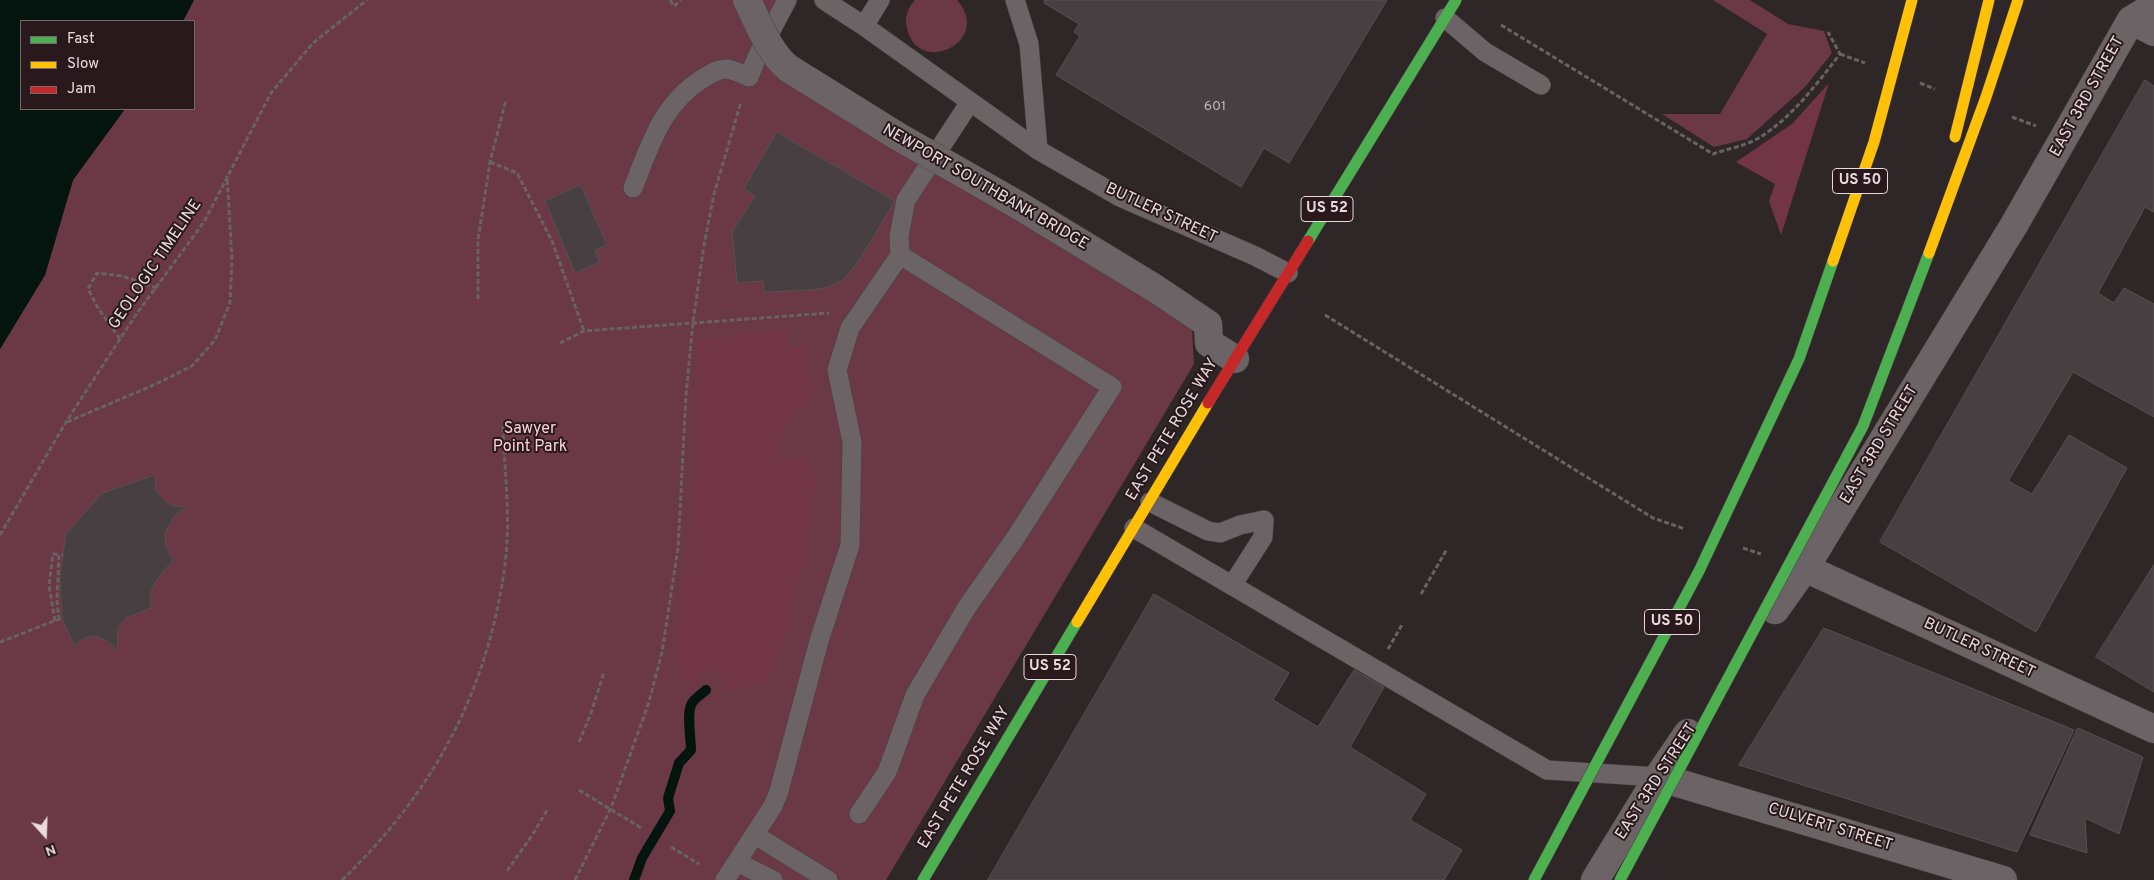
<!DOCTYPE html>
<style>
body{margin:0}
#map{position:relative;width:2154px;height:880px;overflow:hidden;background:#2f2628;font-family:Overpass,sans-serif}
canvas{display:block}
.legend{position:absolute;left:20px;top:20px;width:175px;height:90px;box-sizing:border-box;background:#29191d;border:1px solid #75676a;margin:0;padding:6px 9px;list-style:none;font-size:15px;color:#e7dbde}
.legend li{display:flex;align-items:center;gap:10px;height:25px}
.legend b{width:25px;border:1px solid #75676a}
.north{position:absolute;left:20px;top:810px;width:50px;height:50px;-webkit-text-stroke:4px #29191d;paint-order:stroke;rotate:160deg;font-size:14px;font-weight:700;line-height:20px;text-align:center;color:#e7dbde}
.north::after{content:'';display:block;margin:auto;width:18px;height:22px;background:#e7dbde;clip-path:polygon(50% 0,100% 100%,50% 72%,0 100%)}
</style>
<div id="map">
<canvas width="2154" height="880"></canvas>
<ul class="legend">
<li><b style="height:6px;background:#4caf50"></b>Fast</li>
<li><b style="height:6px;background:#ffc107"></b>Slow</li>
<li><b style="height:6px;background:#c62828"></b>Jam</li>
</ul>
<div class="north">N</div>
</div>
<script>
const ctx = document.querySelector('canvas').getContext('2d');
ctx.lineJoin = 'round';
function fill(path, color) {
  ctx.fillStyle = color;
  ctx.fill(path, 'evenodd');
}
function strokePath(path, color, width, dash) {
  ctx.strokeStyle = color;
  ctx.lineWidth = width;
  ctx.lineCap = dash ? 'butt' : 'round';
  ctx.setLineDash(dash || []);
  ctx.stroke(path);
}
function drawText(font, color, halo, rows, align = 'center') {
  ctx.font = font + ' Overpass,sans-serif';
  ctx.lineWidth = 4;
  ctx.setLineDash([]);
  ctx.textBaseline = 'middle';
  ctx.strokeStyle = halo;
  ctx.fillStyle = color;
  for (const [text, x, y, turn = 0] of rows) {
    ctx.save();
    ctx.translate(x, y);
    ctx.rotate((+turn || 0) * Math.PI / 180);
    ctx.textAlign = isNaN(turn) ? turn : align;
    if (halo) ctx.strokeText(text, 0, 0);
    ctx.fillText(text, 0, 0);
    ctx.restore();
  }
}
fill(new Path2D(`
 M 194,0 L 787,0 L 757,56 L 1191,311 L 1194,364 L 886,880 L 0,880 L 0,349 L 45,275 L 73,180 L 125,109 L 194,109 L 194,21 L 183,21 Z
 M 915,0 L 957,0 C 994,41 918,78 907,28 C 904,18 908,7 915,0 Z
 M 1713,0 L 1750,0 L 1788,24 L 1824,31 L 1832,53 L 1805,87 L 1747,139 L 1714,147 L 1662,114 L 1720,114 L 1767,34 Z`), '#6b3846');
fill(new Path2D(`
 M 1829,83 L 1781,235 L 1769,201 L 1775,184 L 1736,162 L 1792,124 Z
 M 786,329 L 788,344 L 807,351 L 808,370 L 815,391 L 784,428 L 777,453 L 810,464 L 817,478 L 805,556 L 779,659 L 763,683 L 726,691 L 723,679 L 715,672 L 702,673 L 693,680 L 683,677 L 677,663 L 679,628 L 698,460 L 698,340 Z`), '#713546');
fill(new Path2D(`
 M 0,0 L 194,0 L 183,21 L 21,21 L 21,109 L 125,109 L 73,180 L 45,275 L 0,349 Z`), '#04140e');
strokePath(new Path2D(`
 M 634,880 L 642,858 L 670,811 L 668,798 L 679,763 L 691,750 C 691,738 686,713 692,703 C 695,698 702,694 706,690`), '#04140e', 10);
const building = new Path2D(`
 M 1045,0 L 1387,0 L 1289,163 L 1264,148 L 1241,187 L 1056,75 L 1080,36 L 1074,32 L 1079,24 L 1044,3 Z
 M 2145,80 L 2154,86 L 2154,212 L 2145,207 L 2098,293 L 2114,303 L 2124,288 L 2154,304 L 2154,417 L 2073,372 L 2008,481 L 2032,494 L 2069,435 L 2127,468 L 2036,632 L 1880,542 Z
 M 777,132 L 895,201 L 858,262 L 844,279 L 829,287 L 811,290 L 764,292 L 763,281 L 737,283 L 732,232 L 755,196 L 744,189 Z
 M 581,185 L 607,245 L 595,250 L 600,262 L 575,273 L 545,201 Z
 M 155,475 L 156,490 L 165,501 L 174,506 L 186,507 L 174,517 L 165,533 L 166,547 L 173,560 L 156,581 L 150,595 L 151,608 L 126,618 L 118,627 L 117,650 L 107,641 L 95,636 L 84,638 L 74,646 L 62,618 L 60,577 L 66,534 L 101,494 Z
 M 2154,565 L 2154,692 L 2096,657 Z
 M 1154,594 L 1289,673 L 1273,700 L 1318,727 L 1354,670 L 1384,687 L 1350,747 L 1426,794 L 1410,820 L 1462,850 L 1444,880 L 988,880 Z
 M 1824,628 L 2074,730 L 2017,852 L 1739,765 Z
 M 2078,728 L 2143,757 L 2119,834 L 2085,818 L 2087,853 L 2030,835 Z`);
fill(building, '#473f41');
strokePath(building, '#585052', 1);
const lane = new Path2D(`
 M 824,0 L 864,26
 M 880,0 L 864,26 L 1038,150 L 1120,197 L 1255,256 L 1288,273
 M 1015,0 L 1029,44 L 1038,150
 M 1445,18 L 1485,52 L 1541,85
 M 633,188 C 650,146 661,105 702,79 C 709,75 719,68 727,69 C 734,70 742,74 749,77 L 757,57 L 787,0
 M 900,255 L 899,236 L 906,200 L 970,102
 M 1150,502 L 1208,531 L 1220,533 L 1240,525 L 1264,520 L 1263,537 L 1233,584
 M 1134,528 L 1547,770 L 1658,777
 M 755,835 L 828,880
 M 737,862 L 773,880
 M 725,880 L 773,806 L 779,791 L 819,641 L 850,545 L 852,442 L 837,370 L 850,328 L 900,255 L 1112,387 L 1016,537 L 967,607 L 915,695 L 887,772 L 859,814`);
const street = new Path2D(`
 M 2131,20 L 2154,32
 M 1018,205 L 1156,289 L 1208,324 L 1209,343 L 1235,359
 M 1805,568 L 2154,729
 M 1775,610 L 1805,568 L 2014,225 L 2131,20 L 2154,6
 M 1658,777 L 2003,880
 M 1595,880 L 1658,777 L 1688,733`);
const fast = new Path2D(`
 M 1308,241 L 1456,0
 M 1863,426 L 1929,253
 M 923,880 L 1077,622`);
const slow = new Path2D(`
 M 1077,622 L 1208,403`);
const jam = new Path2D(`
 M 1208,403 L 1308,241`);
strokePath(lane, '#494142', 20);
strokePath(street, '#494142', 29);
strokePath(fast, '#494142', 12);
strokePath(slow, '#494142', 12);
strokePath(jam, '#494142', 12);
strokePath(new Path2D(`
 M 670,0 L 674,6 L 681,0
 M 1501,25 L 1713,154 C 1727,149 1744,146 1757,139 C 1792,118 1815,86 1840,54 L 1828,32
 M 1840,54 L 1865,63
 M 1920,83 L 1935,89
 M 2012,117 L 2036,126
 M 490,162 L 517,173 L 552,241 L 584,331
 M 478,299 L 478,240 L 490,162 L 506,100
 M 1325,315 L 1653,518 L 1685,529
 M 120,339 L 98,308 L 88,289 L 97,273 L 122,276 L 157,288
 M 560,343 L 584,331 L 829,313
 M 67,422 L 156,384 L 192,366 L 215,340 L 230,303 L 232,259 L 227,176
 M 0,535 L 66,422 L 135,316 L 204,222 L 271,93 L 313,43 L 367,0
 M 1743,548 L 1761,554
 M 1421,594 L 1447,549
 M 59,620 L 57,601 L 59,555 L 63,555
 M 55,621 L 49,586 L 53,554 L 59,555
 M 0,642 L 62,618
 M 1388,649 L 1403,623
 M 579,742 L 591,713 L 604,672
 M 579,790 L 643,829
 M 671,847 L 699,864
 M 507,871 L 533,834 L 547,810
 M 342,880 C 418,807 471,722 495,619 C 501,593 506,566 507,540 C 509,502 504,464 503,426
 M 575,880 L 611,808 L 649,702 L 662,652 L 678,548 L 686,395 L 693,322 L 704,245 L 714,194 L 741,102`), '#696264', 3, [5, 2.5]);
strokePath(lane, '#6b6365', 19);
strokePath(street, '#6b6365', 28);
strokePath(fast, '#4caf50', 11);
strokePath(slow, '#ffc107', 11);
strokePath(jam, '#c62828', 11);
const streetBridge = new Path2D(`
 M 747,0 C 759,24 768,51 788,68 L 899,137 L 1018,205`);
const fastBridge = new Path2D(`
 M 1534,880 L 1699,571 L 1799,359 L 1833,261
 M 1620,880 L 1863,426`);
const slowBridge = new Path2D(`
 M 1955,137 L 1989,0
 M 1929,253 L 1986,97 L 2018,0
 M 1833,261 L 1874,142 L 1912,0`);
strokePath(streetBridge, '#494142', 29, []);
strokePath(fastBridge, '#494142', 12, []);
strokePath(slowBridge, '#494142', 12, []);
strokePath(streetBridge, '#6b6365', 28);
strokePath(fastBridge, '#4caf50', 11);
strokePath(slowBridge, '#ffc107', 11);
drawText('14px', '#bfb4b7', null, [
 ["601",1215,107]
]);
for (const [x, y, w] of [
 [1860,181,55],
 [1327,209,52],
 [1672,622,55],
 [1050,667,52]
]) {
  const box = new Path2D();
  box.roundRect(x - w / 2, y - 12.5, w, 25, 4);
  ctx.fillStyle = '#29191d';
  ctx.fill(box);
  strokePath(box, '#e7dbde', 1);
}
drawText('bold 15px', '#e7dbde', null, [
 ["US 50",1860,181],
 ["US 52",1327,209],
 ["US 50",1672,622],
 ["US 52",1050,667]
]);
drawText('16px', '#e7dbde', '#29191d', [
 ["EAST 3RD STREET",2088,97,-61],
 ["NEWPORT SOUTHBANK BRIDGE",985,188,30],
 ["BUTLER STREET",1161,214,25],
 ["GEOLOGIC TIMELINE",156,265,-56],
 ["EAST PETE ROSE WAY",1173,430,-59],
 ["EAST 3RD STREET",1880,445,-59],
 ["BUTLER STREET",1979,649,25],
 ["EAST PETE ROSE WAY",965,778,-59],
 ["EAST 3RD STREET",1657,782,-57],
 ["CULVERT STREET",1830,828,17]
]);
drawText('16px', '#fcd0da', '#29191d', [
 ["Sawyer",530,430],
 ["Point Park",530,448]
]);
</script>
